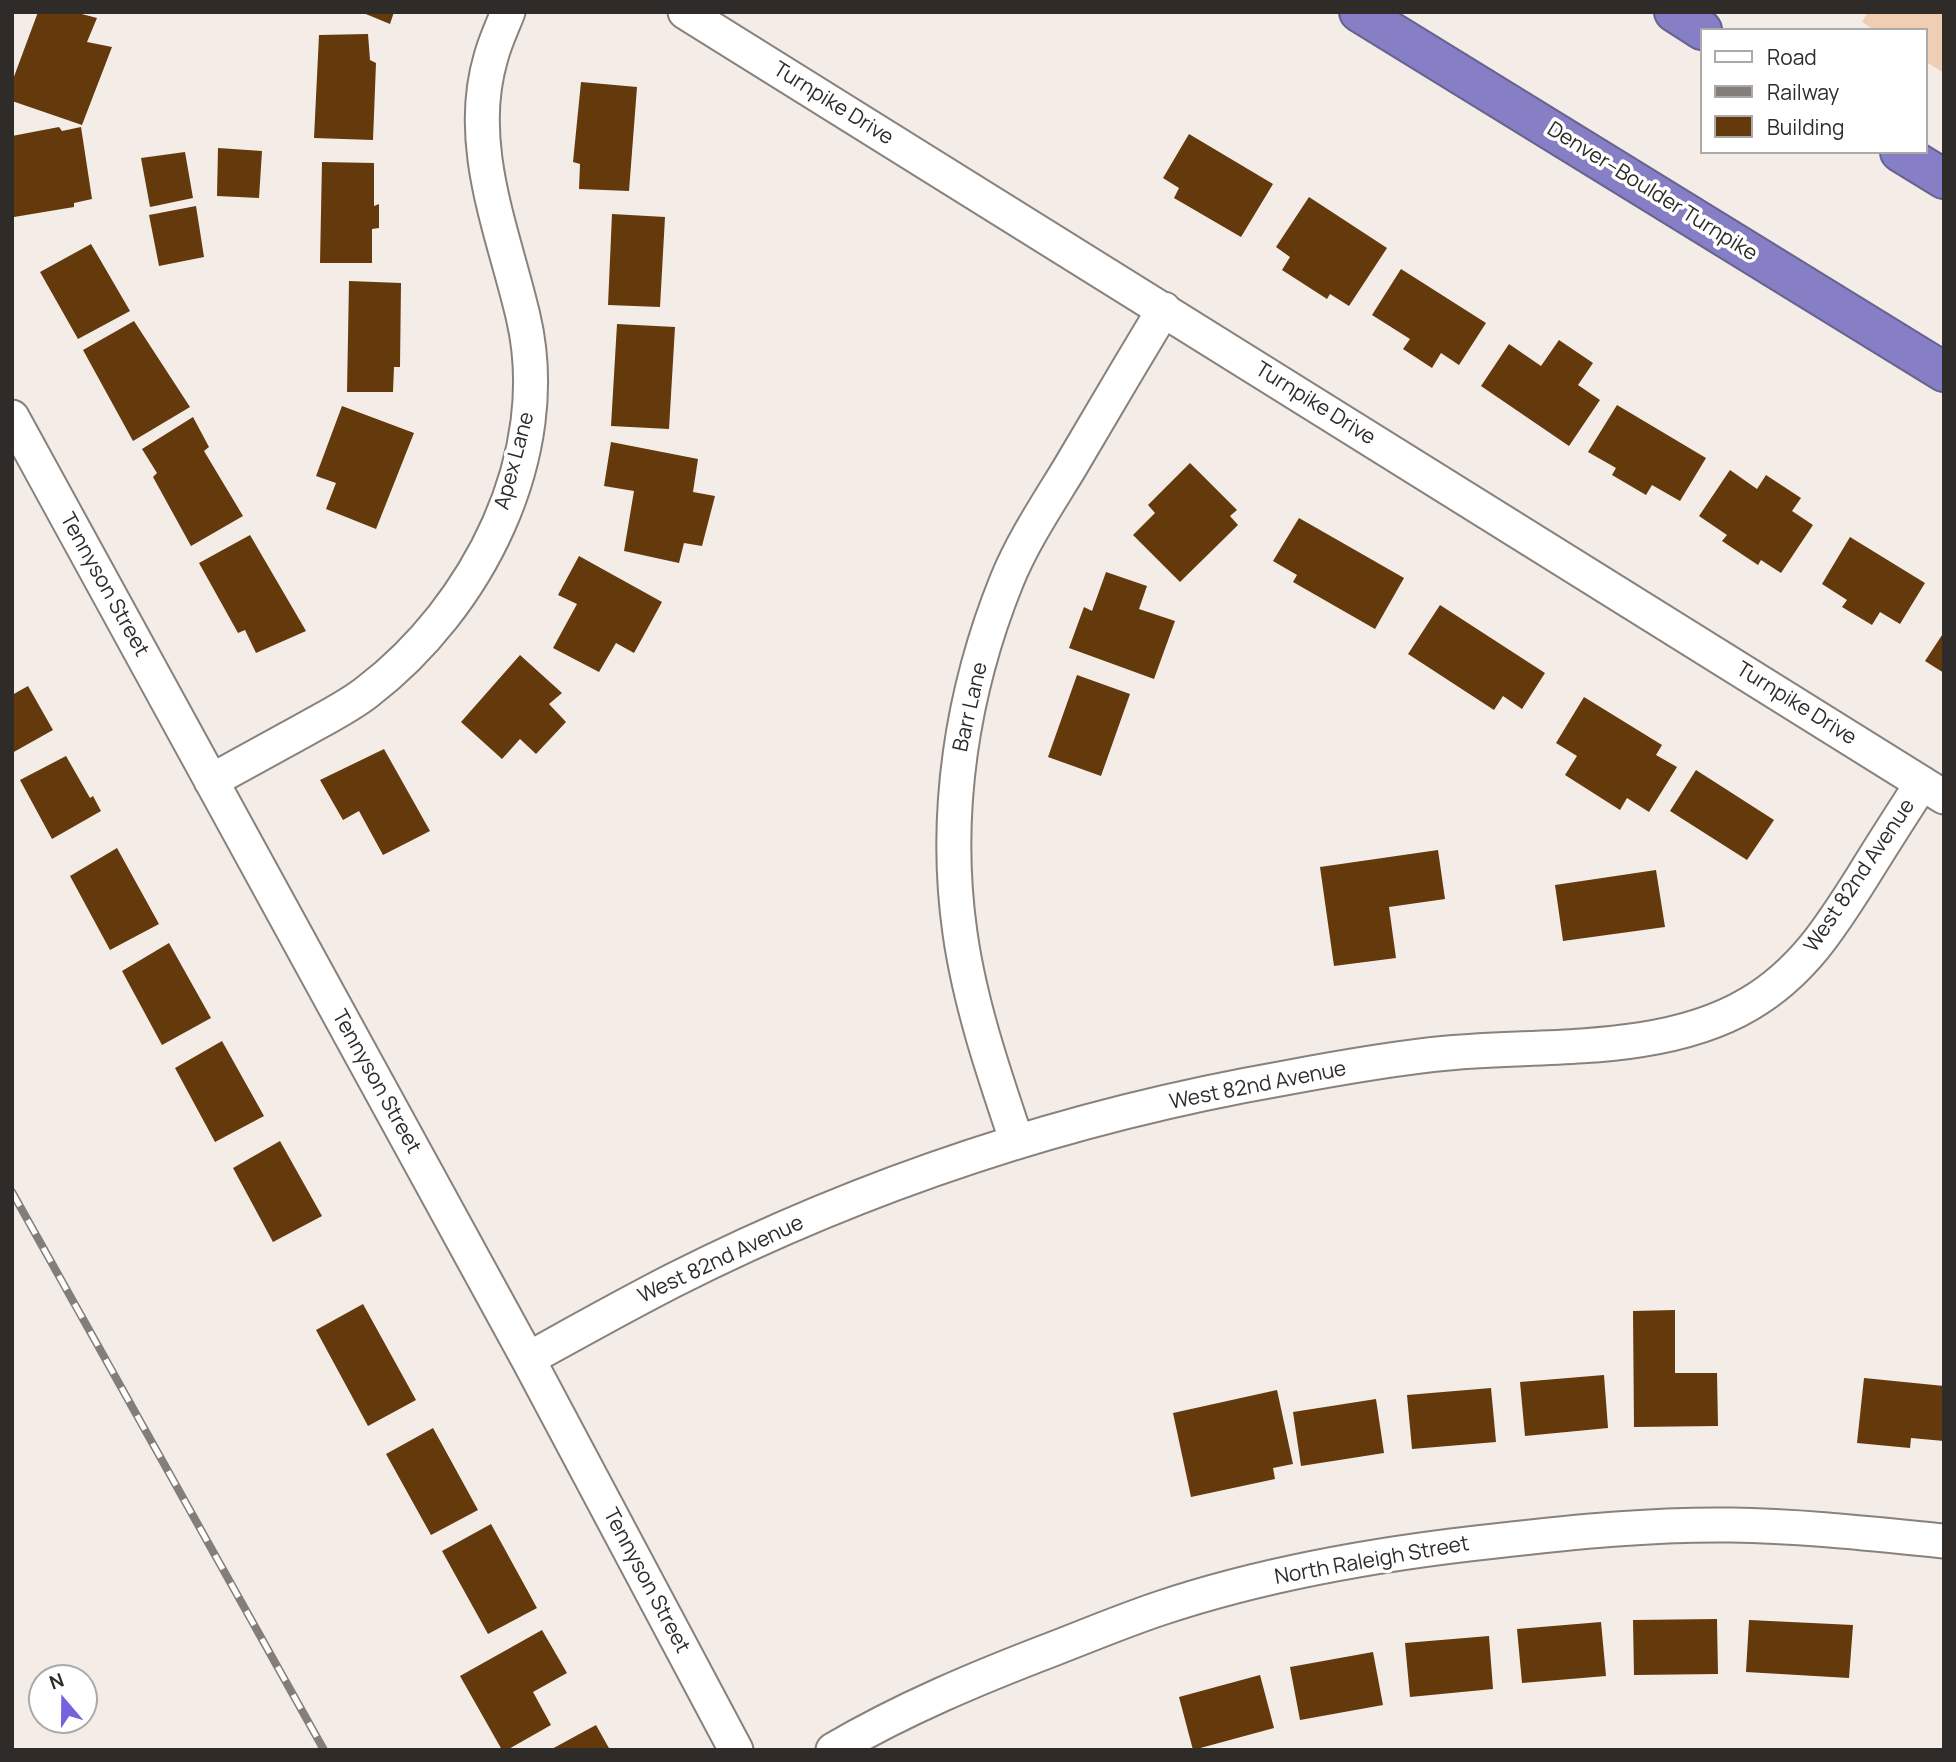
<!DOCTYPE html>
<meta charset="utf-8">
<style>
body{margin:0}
#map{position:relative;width:1956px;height:1762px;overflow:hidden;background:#f4ece6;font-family:Manrope,sans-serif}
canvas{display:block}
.frame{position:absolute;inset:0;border:14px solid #2e2b28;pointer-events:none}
.legend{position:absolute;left:1700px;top:28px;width:228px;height:126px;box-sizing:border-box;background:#fff;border:2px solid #abaaa9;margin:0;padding:9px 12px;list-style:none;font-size:21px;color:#2e2b28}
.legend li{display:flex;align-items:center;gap:14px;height:35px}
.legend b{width:35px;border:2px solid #abaaa9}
.north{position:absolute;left:28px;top:1664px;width:70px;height:70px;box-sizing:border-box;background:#fff;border:2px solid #abaaa9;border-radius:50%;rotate:340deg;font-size:19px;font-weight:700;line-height:28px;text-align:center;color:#2e2b28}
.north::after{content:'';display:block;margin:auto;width:24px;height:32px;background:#7761dc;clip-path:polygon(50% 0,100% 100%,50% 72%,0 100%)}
</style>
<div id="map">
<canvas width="1956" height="1762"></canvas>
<div class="frame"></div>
<ul class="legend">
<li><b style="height:9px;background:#fff"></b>Road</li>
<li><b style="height:9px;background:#837e7a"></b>Railway</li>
<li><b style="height:19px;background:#64390c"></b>Building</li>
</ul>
<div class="north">N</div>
</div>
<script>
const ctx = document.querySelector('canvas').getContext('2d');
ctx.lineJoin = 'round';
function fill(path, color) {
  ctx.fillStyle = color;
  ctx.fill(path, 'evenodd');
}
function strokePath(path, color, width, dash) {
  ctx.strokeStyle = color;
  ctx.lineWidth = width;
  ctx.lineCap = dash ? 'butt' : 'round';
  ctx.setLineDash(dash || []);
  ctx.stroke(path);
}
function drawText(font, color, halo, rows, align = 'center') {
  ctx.font = font + ' Manrope,sans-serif';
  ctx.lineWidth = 7;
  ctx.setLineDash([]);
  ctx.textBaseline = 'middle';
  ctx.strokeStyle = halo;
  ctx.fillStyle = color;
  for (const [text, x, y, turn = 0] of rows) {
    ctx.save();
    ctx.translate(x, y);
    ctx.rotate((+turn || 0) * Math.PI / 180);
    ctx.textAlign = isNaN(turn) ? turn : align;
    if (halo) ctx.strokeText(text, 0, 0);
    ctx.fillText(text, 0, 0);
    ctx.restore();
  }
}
fill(new Path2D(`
 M 1868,12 L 1944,12 L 1944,73 L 1926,62 L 1926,30 L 1874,30 L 1862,22 Z`), '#f0ceb3');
fill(new Path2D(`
 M 38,12 L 74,12 L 97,18 L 87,42 L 112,47 L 82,125 L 12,101 L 12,82 Z
 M 361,12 L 394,12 L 390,24 Z
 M 368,34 L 370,60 L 376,63 L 373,140 L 314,138 L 319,35 Z
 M 581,82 L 637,87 L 629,191 L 579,189 L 580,164 L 573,162 Z
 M 59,127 L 62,131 L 81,127 L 92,199 L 74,203 L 74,207 L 14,217 L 12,205 L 12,136 Z
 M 1189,134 L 1273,184 L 1241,237 L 1174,198 L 1179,188 L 1163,178 Z
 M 218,148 L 262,151 L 259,198 L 217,196 Z
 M 185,152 L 193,198 L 150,207 L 141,158 Z
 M 322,162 L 374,163 L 374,206 L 379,204 L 379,228 L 372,229 L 372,263 L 320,263 Z
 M 1309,197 L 1387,248 L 1349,306 L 1330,294 L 1327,299 L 1282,270 L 1290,257 L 1276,247 Z
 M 196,206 L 204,257 L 159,266 L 149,215 Z
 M 612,214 L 665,217 L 660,307 L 608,305 Z
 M 91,244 L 130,311 L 78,339 L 40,272 Z
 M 1401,269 L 1486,323 L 1459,365 L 1441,353 L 1432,368 L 1403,349 L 1410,339 L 1372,315 Z
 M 349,281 L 401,283 L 400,367 L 394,367 L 393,392 L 347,392 Z
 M 134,321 L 190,407 L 133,441 L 83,350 Z
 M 617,324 L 675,327 L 669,429 L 611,426 Z
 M 1559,340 L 1593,363 L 1578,385 L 1600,400 L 1569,446 L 1481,386 L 1509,344 L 1541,366 Z
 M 1617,405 L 1706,458 L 1680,501 L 1652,485 L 1646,495 L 1612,475 L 1616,468 L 1588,452 Z
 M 342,406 L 414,433 L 376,529 L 326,509 L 336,483 L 316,476 Z
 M 193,417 L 209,447 L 204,451 L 243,516 L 191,546 L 153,477 L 157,473 L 142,449 Z
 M 611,442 L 698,459 L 693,492 L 715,496 L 702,546 L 684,543 L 679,563 L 624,551 L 634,491 L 604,486 Z
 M 1190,463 L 1237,510 L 1230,516 L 1238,525 L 1180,582 L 1133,535 L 1155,513 L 1148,505 Z
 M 1730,470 L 1757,489 L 1766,475 L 1801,498 L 1792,511 L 1813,525 L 1781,573 L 1761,560 L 1758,565 L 1722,541 L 1727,535 L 1699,516 Z
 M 1299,518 L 1404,578 L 1375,629 L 1293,582 L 1297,575 L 1273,561 Z
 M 250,535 L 306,631 L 256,653 L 245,630 L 238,633 L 199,563 Z
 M 1850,537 L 1925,583 L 1900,624 L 1880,612 L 1872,625 L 1842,607 L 1847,600 L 1822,584 Z
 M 579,556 L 662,602 L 634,653 L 616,643 L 599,672 L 553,648 L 577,604 L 558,595 Z
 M 1106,572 L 1147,586 L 1139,609 L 1175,621 L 1154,679 L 1069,648 L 1084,607 L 1092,611 Z
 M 1440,605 L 1545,673 L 1522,709 L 1503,696 L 1494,710 L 1408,654 Z
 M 1944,632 L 1944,673 L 1925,661 Z
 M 520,655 L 562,693 L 549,704 L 566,722 L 536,754 L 520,739 L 502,759 L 461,722 Z
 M 1077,675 L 1130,694 L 1101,776 L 1048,757 Z
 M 28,686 L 53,730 L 12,753 L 12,695 Z
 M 1584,697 L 1662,745 L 1656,755 L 1677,767 L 1649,812 L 1627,798 L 1620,810 L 1565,775 L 1577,756 L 1556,743 Z
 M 384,749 L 430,831 L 383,855 L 359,811 L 343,820 L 320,780 Z
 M 66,756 L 90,798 L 93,796 L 101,811 L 52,839 L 20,780 Z
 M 1696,770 L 1774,820 L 1747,860 L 1670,811 Z
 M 117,848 L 159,924 L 110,950 L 70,876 Z
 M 1438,850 L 1445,899 L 1389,907 L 1396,958 L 1334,966 L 1320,867 Z
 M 1656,870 L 1665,927 L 1563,941 L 1555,885 Z
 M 169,943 L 211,1018 L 162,1045 L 122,971 Z
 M 222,1041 L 264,1116 L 215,1142 L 175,1068 Z
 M 280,1141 L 322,1216 L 273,1242 L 233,1168 Z
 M 363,1304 L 416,1400 L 368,1426 L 316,1330 Z
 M 1675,1310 L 1675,1373 L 1717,1373 L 1718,1426 L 1634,1427 L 1633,1311 Z
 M 1604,1375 L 1608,1428 L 1525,1436 L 1520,1382 Z
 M 1864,1378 L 1944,1386 L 1944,1441 L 1911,1438 L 1910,1448 L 1857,1443 Z
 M 1491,1388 L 1496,1442 L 1412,1449 L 1407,1395 Z
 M 1277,1390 L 1293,1464 L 1273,1468 L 1275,1479 L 1191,1497 L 1173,1413 Z
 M 1376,1399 L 1384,1453 L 1301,1466 L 1293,1412 Z
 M 433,1428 L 478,1510 L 431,1535 L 386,1454 Z
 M 491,1524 L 537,1608 L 488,1634 L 442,1551 Z
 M 1717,1619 L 1718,1674 L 1634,1675 L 1633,1620 Z
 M 1749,1620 L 1853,1625 L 1849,1678 L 1746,1672 Z
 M 1601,1622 L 1606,1676 L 1522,1683 L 1517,1629 Z
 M 542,1630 L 567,1673 L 533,1692 L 551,1725 L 507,1750 L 502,1750 L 460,1676 Z
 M 1489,1636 L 1493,1689 L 1410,1697 L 1405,1643 Z
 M 1373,1652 L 1383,1705 L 1300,1720 L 1290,1667 Z
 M 1260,1675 L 1274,1728 L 1193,1750 L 1179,1697 Z
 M 596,1725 L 610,1750 L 550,1750 Z`), '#64390c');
const street = new Path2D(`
 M 685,12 L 1944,797
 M 12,417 L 528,1359 L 736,1750
 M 211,781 C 242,764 273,747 304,730 C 325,718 348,707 367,692 C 477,608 556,455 523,316 C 503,231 465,144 491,57 C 495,42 502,27 508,12
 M 1017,1142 C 994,1074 970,1004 960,933 C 943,814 962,691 1007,580 C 1023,541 1047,505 1069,469 C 1100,416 1132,362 1164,309
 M 528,1359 C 577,1332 625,1305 674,1280 C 866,1183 1073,1115 1285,1078 C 1338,1068 1394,1058 1448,1053 C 1545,1044 1663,1055 1749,1004 C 1802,973 1831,927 1863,876 C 1882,845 1902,814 1922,783
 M 833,1750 C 903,1709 977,1678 1053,1649 C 1089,1635 1125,1620 1161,1608 C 1269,1572 1382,1553 1495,1541 C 1573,1532 1652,1524 1731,1525 C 1802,1526 1873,1534 1944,1541`);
const highway = new Path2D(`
 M 1359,12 L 1944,372
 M 1674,12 L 1702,30
 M 1900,152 L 1944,179`);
strokePath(street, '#89817b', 37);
strokePath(highway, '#67628f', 42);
strokePath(street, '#fff', 33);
strokePath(highway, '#867fc6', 38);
const rail = new Path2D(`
 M 12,1192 L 324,1750`);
strokePath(rail, '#837e7a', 8);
strokePath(rail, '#fff', 5, [16]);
drawText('21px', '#2e2b28', '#fff', [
 ["Turnpike Drive",833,104,32],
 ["Denver–Boulder Turnpike",1652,192,32],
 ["Turnpike Drive",1315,404,32],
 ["Apex Lane",515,461,-75],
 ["Tennyson Street",104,585,61],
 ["Turnpike Drive",1796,704,32],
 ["Barr Lane",971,707,-77],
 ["West 82nd Avenue",1860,876,-56],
 ["Tennyson Street",376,1082,61],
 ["West 82nd Avenue",1258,1086,-11],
 ["West 82nd Avenue",721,1260,-25],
 ["North Raleigh Street",1372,1561,-10],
 ["Tennyson Street",646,1581,62]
]);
</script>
